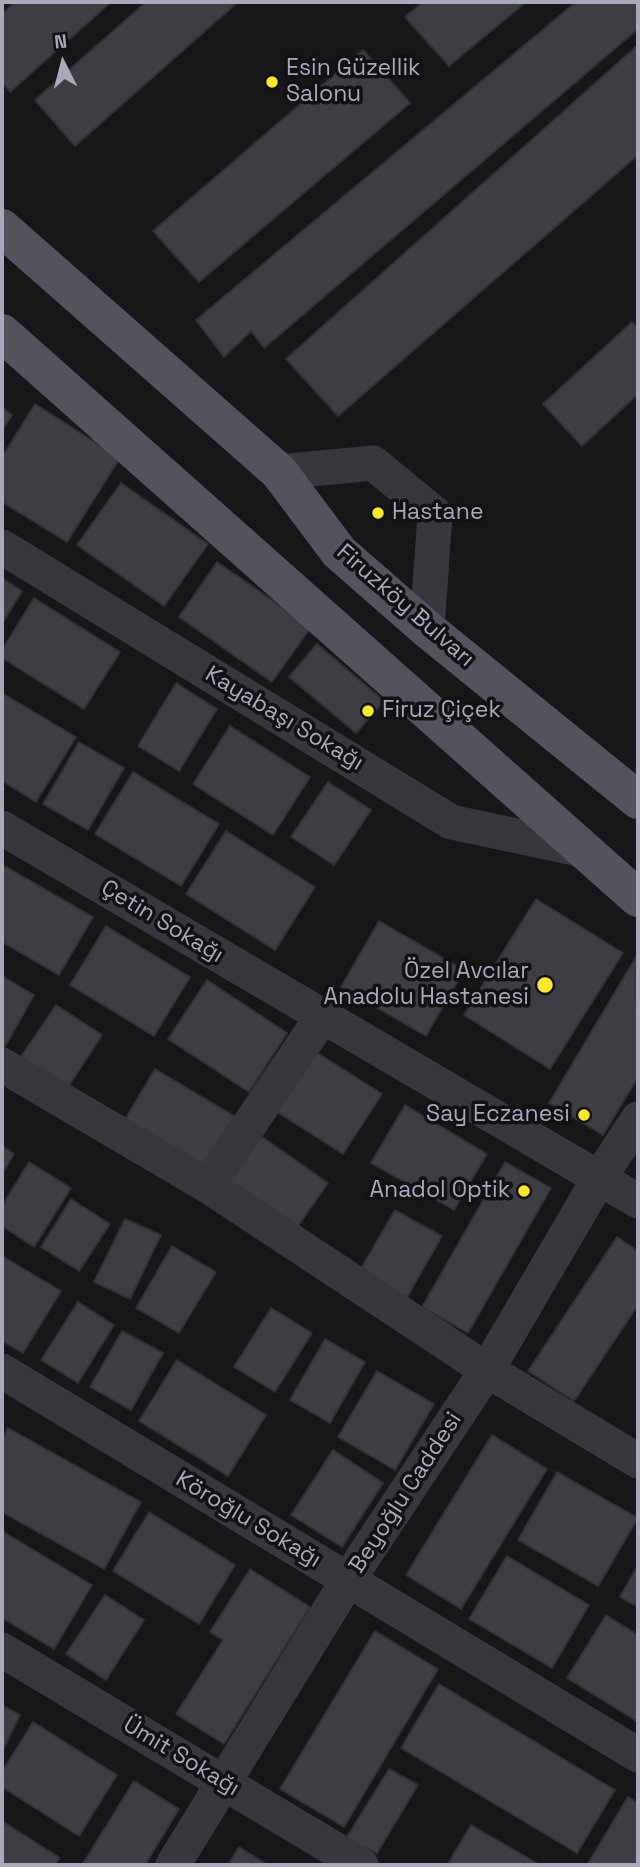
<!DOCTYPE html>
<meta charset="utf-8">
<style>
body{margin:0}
#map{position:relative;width:640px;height:1867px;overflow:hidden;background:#171619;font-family:"Space Grotesk",sans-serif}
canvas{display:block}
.frame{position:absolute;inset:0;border:4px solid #a8a9b9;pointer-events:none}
.north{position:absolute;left:28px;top:28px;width:70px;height:70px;-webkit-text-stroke:5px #121114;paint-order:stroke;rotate:354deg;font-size:19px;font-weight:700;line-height:28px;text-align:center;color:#a8a9b9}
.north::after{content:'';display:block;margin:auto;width:24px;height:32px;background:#a8a9b9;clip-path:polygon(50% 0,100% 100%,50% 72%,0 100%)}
</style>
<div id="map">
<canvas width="640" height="1867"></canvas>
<div class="frame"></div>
<div class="north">N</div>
</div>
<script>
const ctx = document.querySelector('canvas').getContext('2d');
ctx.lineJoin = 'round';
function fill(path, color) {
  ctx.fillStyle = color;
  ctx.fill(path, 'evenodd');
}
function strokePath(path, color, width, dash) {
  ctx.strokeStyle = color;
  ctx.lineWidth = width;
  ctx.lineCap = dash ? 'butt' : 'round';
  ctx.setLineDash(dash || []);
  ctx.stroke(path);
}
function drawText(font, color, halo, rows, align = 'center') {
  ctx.font = font + ' "Space Grotesk",sans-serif';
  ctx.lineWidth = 7;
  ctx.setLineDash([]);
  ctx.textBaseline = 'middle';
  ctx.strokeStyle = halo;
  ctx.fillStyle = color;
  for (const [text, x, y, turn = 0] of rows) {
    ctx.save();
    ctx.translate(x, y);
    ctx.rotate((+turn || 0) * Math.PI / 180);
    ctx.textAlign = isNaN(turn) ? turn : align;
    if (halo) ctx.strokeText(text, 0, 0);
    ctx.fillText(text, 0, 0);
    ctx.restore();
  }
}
const building = new Path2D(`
 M 15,2 L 111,2 L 10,92 L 2,82 L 2,14 Z
 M 146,2 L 238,2 L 75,146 L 35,100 Z
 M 423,2 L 526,2 L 449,66 L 405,17 Z
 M 576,2 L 638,2 L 638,29 L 264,348 L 251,331 L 224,357 L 196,320 Z
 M 638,45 L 638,155 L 338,416 L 286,359 Z
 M 363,50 L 410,103 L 199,282 L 153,231 Z
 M 632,322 L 638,328 L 638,394 L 582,446 L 543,404 Z
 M 35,404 L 120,458 L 67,542 L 2,502 L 2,457 Z
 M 2,408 L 12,415 L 2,431 Z
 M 121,483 L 208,544 L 164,606 L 77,545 Z
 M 217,562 L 311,627 L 272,682 L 179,617 Z
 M 2,578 L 22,591 L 2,624 Z
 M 34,598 L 120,652 L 84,709 L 2,658 L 2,650 Z
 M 317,644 L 384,701 L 356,733 L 289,677 Z
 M 176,683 L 217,709 L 179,771 L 138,746 Z
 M 2,693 L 76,737 L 36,802 L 2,781 Z
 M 230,726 L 310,777 L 273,835 L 193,784 Z
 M 79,742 L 124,768 L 88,830 L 43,804 Z
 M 133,772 L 219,824 L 181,886 L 95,834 Z
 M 328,782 L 371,810 L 334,865 L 291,837 Z
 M 226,831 L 315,887 L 275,950 L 186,894 Z
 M 3,865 L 93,917 L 59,975 L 2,942 Z
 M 536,899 L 623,953 L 550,1069 L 464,1015 Z
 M 379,921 L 464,970 L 426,1036 L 341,987 Z
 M 106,926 L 190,977 L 154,1036 L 70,985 Z
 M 636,957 L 638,1077 L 603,1135 L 549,1103 Z
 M 2,976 L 34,995 L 2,1052 Z
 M 207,980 L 287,1033 L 249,1092 L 168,1039 Z
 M 56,1005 L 102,1035 L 65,1092 L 18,1061 Z
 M 313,1050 L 382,1094 L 343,1154 L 274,1110 Z
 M 155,1069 L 236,1117 L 204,1171 L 123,1123 Z
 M 405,1105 L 487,1154 L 454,1210 L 371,1163 Z
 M 258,1134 L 328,1183 L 296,1229 L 226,1179 Z
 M 2,1146 L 14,1154 L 2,1174 Z
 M 29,1162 L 71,1188 L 34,1247 L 2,1226 L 2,1206 Z
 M 505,1162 L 551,1188 L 468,1333 L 422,1307 Z
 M 71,1199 L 110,1224 L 79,1271 L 41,1247 Z
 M 395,1210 L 442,1236 L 406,1299 L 359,1272 Z
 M 125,1219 L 161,1235 L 130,1299 L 94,1282 Z
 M 617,1237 L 638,1251 L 638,1305 L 574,1401 L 528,1371 Z
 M 172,1246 L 216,1272 L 179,1333 L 136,1308 Z
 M 2,1256 L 61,1291 L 23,1353 L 2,1341 Z
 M 78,1302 L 114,1325 L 78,1383 L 41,1360 Z
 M 271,1308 L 312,1333 L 275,1392 L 234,1367 Z
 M 122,1331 L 163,1353 L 131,1410 L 90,1387 Z
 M 325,1339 L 365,1362 L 330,1423 L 290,1400 Z
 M 177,1360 L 266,1415 L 228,1476 L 139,1421 Z
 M 377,1371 L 434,1404 L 395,1470 L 338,1437 Z
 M 8,1428 L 141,1502 L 104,1569 L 2,1512 L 2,1439 Z
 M 492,1435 L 547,1469 L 461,1609 L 406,1575 Z
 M 333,1450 L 383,1483 L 342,1547 L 291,1515 Z
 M 557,1472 L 638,1518 L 598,1586 L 518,1540 Z
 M 149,1512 L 235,1565 L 199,1624 L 113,1571 Z
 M 2,1531 L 92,1585 L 54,1649 L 2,1618 Z
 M 507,1556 L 589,1605 L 552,1668 L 469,1619 Z
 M 638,1565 L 638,1607 L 620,1597 Z
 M 250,1569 L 310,1607 L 224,1744 L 176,1714 L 223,1640 L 210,1632 Z
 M 105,1595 L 144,1620 L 106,1680 L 66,1654 Z
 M 606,1615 L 638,1635 L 638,1722 L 567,1678 Z
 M 375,1631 L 438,1669 L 344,1827 L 280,1789 Z
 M 439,1684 L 615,1790 L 577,1853 L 401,1748 Z
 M 2,1705 L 20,1715 L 2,1752 Z
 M 33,1722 L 117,1775 L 79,1836 L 2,1787 L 2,1772 Z
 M 389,1769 L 418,1785 L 377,1853 L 345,1840 Z
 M 134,1781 L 179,1809 L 145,1865 L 82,1865 Z
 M 628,1797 L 638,1803 L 638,1865 L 587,1865 Z
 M 2,1821 L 60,1858 L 55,1865 L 2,1865 Z
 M 471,1825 L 540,1865 L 447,1865 Z
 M 239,1847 L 268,1865 L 228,1865 Z`);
fill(building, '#3e3d43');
strokePath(building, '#313035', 2);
strokePath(new Path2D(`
 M 279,472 L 373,463 L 435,514 L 427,629
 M 2,547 L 451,822 L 583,850
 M 2,828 L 638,1201
 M 2,1065 L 208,1186 L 487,1370 L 638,1461
 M 208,1186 L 322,1017
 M 2,1371 L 638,1755
 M 2,1650 L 361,1865
 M 173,1865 L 348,1580 L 487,1370 L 600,1177 L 638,1119`), '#38373e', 35);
strokePath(new Path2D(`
 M 2,228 L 279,472 L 339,552 L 427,629 L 638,800
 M 2,333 L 638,898`), '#53535d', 38);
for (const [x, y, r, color] of [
 [272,82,7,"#fbe72c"],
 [378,513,7,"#fbe72c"],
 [368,711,7,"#fbe72c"],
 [545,985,9,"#fbe72c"],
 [584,1115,7,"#fbe72c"],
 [524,1191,7,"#fbe72c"]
]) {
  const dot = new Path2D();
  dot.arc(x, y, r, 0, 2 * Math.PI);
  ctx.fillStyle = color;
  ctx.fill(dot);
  strokePath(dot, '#121114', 2.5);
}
drawText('23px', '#a8a9b9', '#121114', [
 ["Esin Güzellik",286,69],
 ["Salonu",286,95],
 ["Hastane",392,513],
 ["Firuz Çiçek",382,711],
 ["Özel Avcılar",529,972,"right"],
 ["Anadolu Hastanesi",529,998,"right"],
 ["Say Eczanesi",570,1115,"right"],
 ["Anadol Optik",510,1191,"right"]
], 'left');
drawText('23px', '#a8a9b9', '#121114', [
 ["Firuzköy Bulvarı",405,606,41],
 ["Kayabaşı Sokağı",284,719,31],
 ["Çetin Sokağı",162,922,31],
 ["Beyoğlu Caddesi",406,1493,-57],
 ["Köroğlu Sokağı",248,1520,31],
 ["Ümit Sokağı",181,1757,31]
]);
</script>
